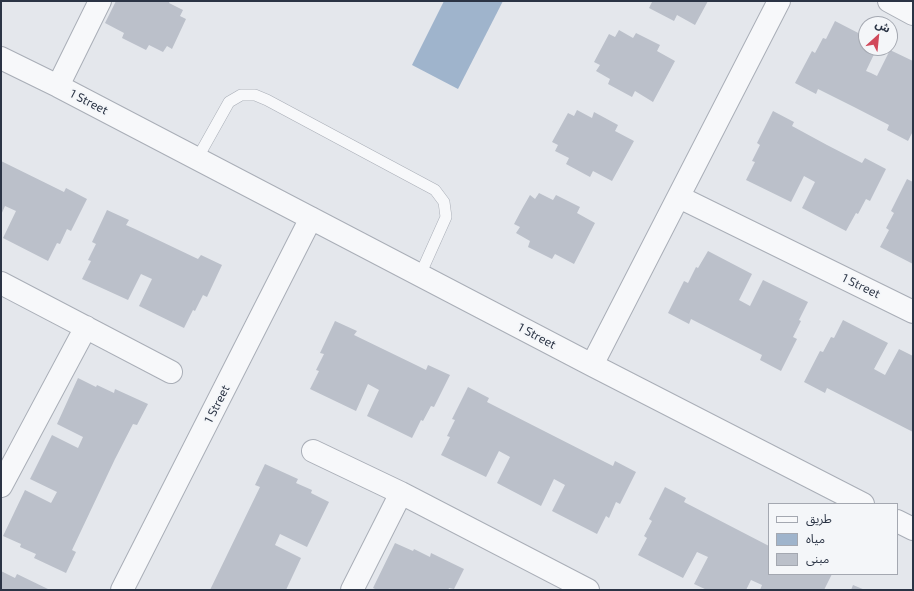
<!DOCTYPE html>
<meta charset="utf-8">
<style>
body{margin:0}
#map{position:relative;width:914px;height:591px;overflow:hidden;background:#e4e7ec;font-family:"Exo 2","Noto Sans Arabic",sans-serif}
canvas{display:block}
.frame{position:absolute;inset:0;border:2px solid #2b3445;pointer-events:none}
.legend{position:absolute;left:768px;top:503px;width:130px;height:72px;box-sizing:border-box;background:#f4f6f9;border:1px solid #a4a8b1;margin:0;padding:5px 7px;list-style:none;font-size:12px;color:#2b3445}
.legend li{display:flex;align-items:center;gap:8px;height:20px}
.legend b{width:20px;border:1px solid #a4a8b1}
.north{position:absolute;left:858px;top:16px;width:40px;height:40px;box-sizing:border-box;background:#f4f6f9;border:1px solid #a4a8b1;border-radius:50%;rotate:27deg;font-size:11px;font-weight:700;line-height:16px;text-align:center;color:#2b3445}
.north::after{content:'';display:block;margin:auto;width:14px;height:18px;background:#d1495b;clip-path:polygon(50% 0,100% 100%,50% 72%,0 100%)}
</style>
<div id="map">
<canvas width="914" height="591"></canvas>
<div class="frame"></div>
<ul class="legend">
<li><b style="height:5px;background:#f7f8fa"></b>طريق</li>
<li><b style="height:11px;background:#9fb4cc"></b>مياه</li>
<li><b style="height:11px;background:#bbc0ca"></b>مبنى</li>
</ul>
<div class="north">ش</div>
</div>
<script>
const ctx = document.querySelector('canvas').getContext('2d');
ctx.lineJoin = 'round';
function fill(path, color) {
  ctx.fillStyle = color;
  ctx.fill(path, 'evenodd');
}
function strokePath(path, color, width, dash) {
  ctx.strokeStyle = color;
  ctx.lineWidth = width;
  ctx.lineCap = dash ? 'butt' : 'round';
  ctx.setLineDash(dash || []);
  ctx.stroke(path);
}
function drawText(font, color, halo, rows, align = 'center') {
  ctx.font = font + ' "Exo 2",sans-serif';
  ctx.lineWidth = 3.5;
  ctx.setLineDash([]);
  ctx.textBaseline = 'middle';
  ctx.strokeStyle = halo;
  ctx.fillStyle = color;
  for (const [text, x, y, turn = 0] of rows) {
    ctx.save();
    ctx.translate(x, y);
    ctx.rotate((+turn || 0) * Math.PI / 180);
    ctx.textAlign = isNaN(turn) ? turn : align;
    if (halo) ctx.strokeText(text, 0, 0);
    ctx.fillText(text, 0, 0);
    ctx.restore();
  }
}
fill(new Path2D(`
 M 444,1 L 503,1 L 458,89 L 412,65 Z`), '#9fb4cc');
fill(new Path2D(`
 M 116,1 L 170,1 L 169,3 L 183,10 L 180,16 L 186,19 L 172,49 L 167,46 L 163,52 L 149,45 L 146,50 L 122,38 L 124,33 L 105,23 Z
 M 650,1 L 708,1 L 695,25 L 677,15 L 674,21 L 649,8 L 652,2 Z
 M 835,21 L 866,37 L 866,48 L 877,48 L 866,71 L 871,73 L 877,76 L 890,50 L 913,61 L 913,131 L 908,141 L 887,130 L 889,125 L 854,107 L 818,89 L 816,94 L 795,83 L 812,51 L 815,53 L 823,38 L 826,39 Z
 M 619,30 L 633,38 L 636,33 L 660,45 L 657,51 L 675,61 L 653,102 L 635,91 L 632,97 L 608,84 L 610,79 L 596,71 L 600,65 L 594,62 L 609,34 L 615,37 Z
 M 577,110 L 592,118 L 594,112 L 618,125 L 615,131 L 634,141 L 612,181 L 593,171 L 590,177 L 566,164 L 569,158 L 555,151 L 558,145 L 552,142 L 568,113 L 574,116 Z
 M 773,111 L 794,122 L 792,126 L 827,145 L 862,163 L 865,158 L 886,169 L 870,201 L 866,199 L 858,214 L 856,213 L 846,231 L 802,208 L 815,182 L 804,176 L 791,202 L 746,180 L 755,162 L 752,161 L 760,145 L 757,143 Z
 M 1,161 L 64,192 L 66,188 L 87,199 L 71,231 L 67,229 L 60,244 L 57,243 L 48,261 L 3,238 L 16,211 L 5,206 L 1,215 Z
 M 907,179 L 913,182 L 913,264 L 880,247 L 889,230 L 886,228 L 894,213 L 891,211 Z
 M 539,193 L 553,200 L 556,195 L 580,207 L 577,213 L 595,223 L 574,264 L 555,254 L 552,259 L 528,247 L 530,241 L 516,233 L 520,227 L 514,224 L 522,209 L 530,195 L 535,199 Z
 M 107,210 L 129,220 L 126,225 L 135,229 L 198,259 L 201,255 L 222,265 L 207,297 L 203,295 L 195,311 L 193,310 L 184,328 L 139,306 L 152,279 L 141,274 L 128,300 L 82,279 L 91,261 L 88,260 L 96,244 L 92,242 Z
 M 708,251 L 752,274 L 739,300 L 750,306 L 763,280 L 808,302 L 799,320 L 801,321 L 793,337 L 797,339 L 781,371 L 760,360 L 762,355 L 691,319 L 689,324 L 668,313 L 684,281 L 688,283 L 696,267 L 698,268 Z
 M 843,320 L 888,343 L 874,369 L 885,375 L 899,349 L 913,356 L 913,432 L 827,388 L 825,393 L 804,382 L 820,351 L 823,352 L 831,337 L 834,338 Z
 M 335,321 L 357,331 L 354,335 L 418,366 L 426,370 L 428,365 L 450,375 L 434,407 L 431,406 L 423,421 L 421,420 L 412,438 L 367,416 L 379,390 L 368,384 L 356,411 L 310,389 L 319,371 L 316,370 L 324,354 L 320,353 Z
 M 78,378 L 96,387 L 97,385 L 114,393 L 115,389 L 148,404 L 137,425 L 133,424 L 115,459 L 72,550 L 76,552 L 66,573 L 34,558 L 36,554 L 20,547 L 21,544 L 3,536 L 25,490 L 51,503 L 57,492 L 30,479 L 52,435 L 78,448 L 83,437 L 57,424 Z
 M 468,387 L 489,398 L 487,402 L 605,462 L 613,466 L 615,461 L 636,472 L 620,504 L 616,502 L 609,518 L 606,516 L 597,534 L 552,511 L 565,485 L 554,479 L 541,506 L 497,483 L 510,457 L 499,451 L 486,477 L 441,455 L 450,437 L 447,436 L 455,420 L 452,419 Z
 M 265,464 L 298,479 L 296,483 L 312,490 L 311,493 L 329,502 L 307,547 L 280,534 L 275,545 L 301,558 L 286,590 L 256,590 L 254,589 L 253,590 L 210,590 L 260,487 L 255,485 Z
 M 665,487 L 686,498 L 684,502 L 769,546 L 769,574 L 832,574 L 824,590 L 760,590 L 762,585 L 751,580 L 746,590 L 707,590 L 694,584 L 708,557 L 697,552 L 683,578 L 638,555 L 647,538 L 644,536 L 652,521 L 649,519 Z
 M 395,543 L 413,551 L 414,549 L 430,557 L 431,553 L 464,569 L 454,589 L 449,588 L 448,590 L 377,590 L 373,588 Z
 M 1,571 L 15,578 L 17,574 L 50,590 L 1,590 Z
 M 853,585 L 865,590 L 851,590 Z`), '#bbc0ca');
const lane = new Path2D(`
 M 197,159 L 229,102 L 241,95 L 255,95 L 267,100 L 435,190 L 444,202 L 446,217 L 420,275`);
const street = new Path2D(`
 M 889,1 L 913,14
 M 1,58 L 58,86 L 592,365 L 863,504
 M 58,86 L 100,1
 M 679,197 L 913,312
 M 1,283 L 171,372
 M 592,365 L 779,1
 M 313,451 L 401,493 L 588,590
 M 1,486 L 86,327
 M 897,521 L 913,529
 M 122,590 L 311,218
 M 352,590 L 401,493`);
strokePath(lane, '#a9aeb7', 12);
strokePath(street, '#a9aeb7', 24);
strokePath(lane, '#f7f8fa', 11);
strokePath(street, '#f7f8fa', 22);
drawText('12px', '#2b3445', '#f4f6f9', [
 ["1 Street",89,102,27],
 ["1 Street",861,286,26],
 ["1 Street",537,336,28],
 ["1 Street",217,404,-63]
]);
</script>
